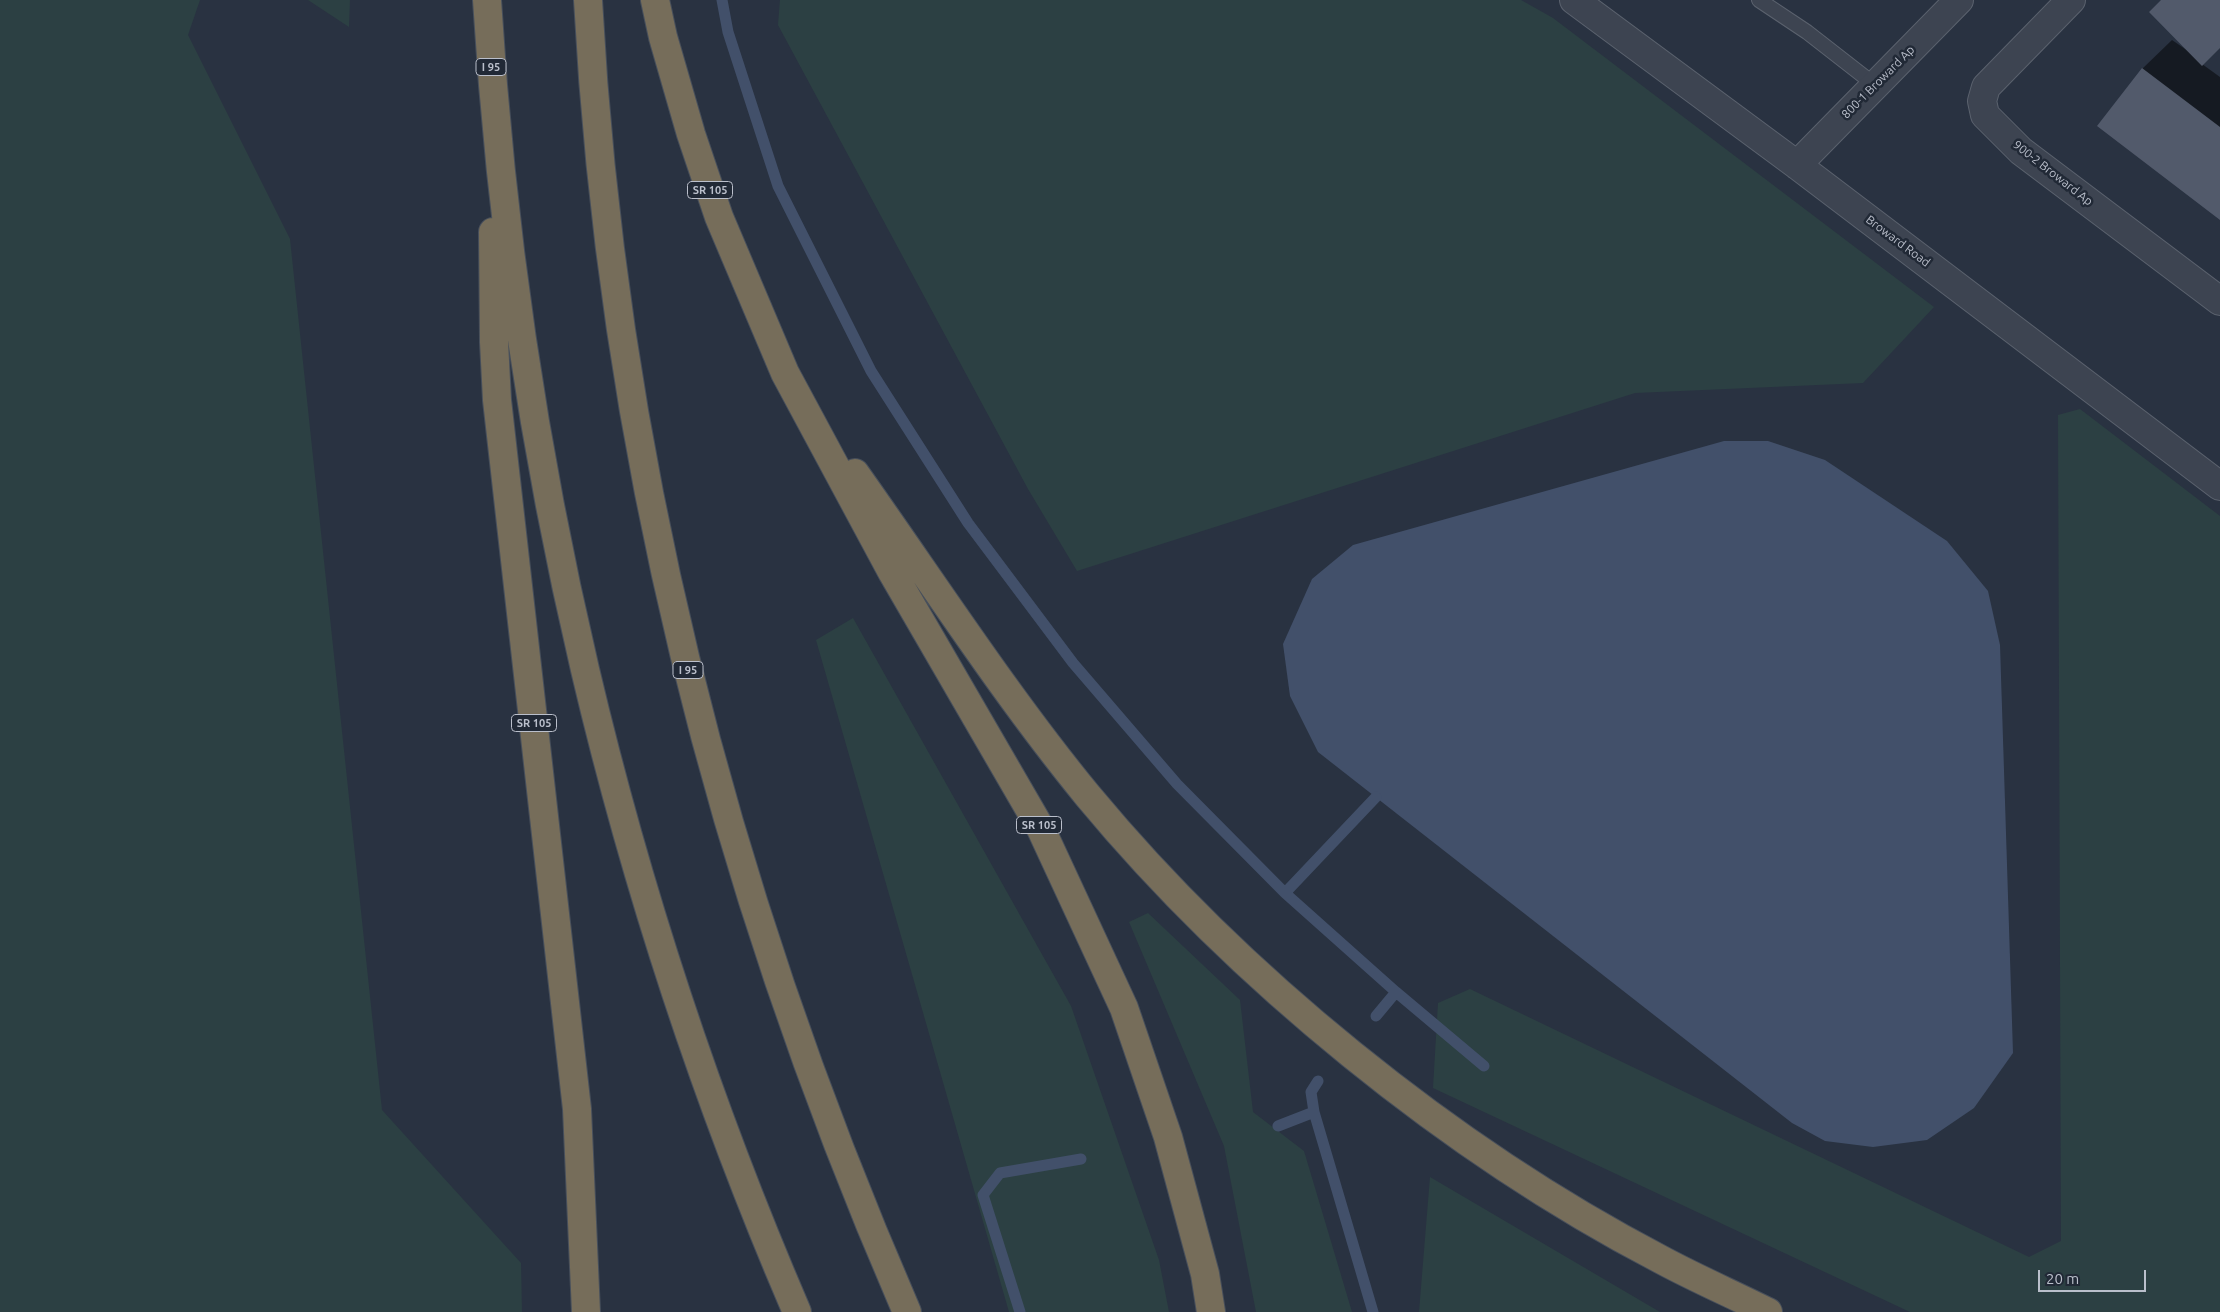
<!DOCTYPE html>
<style>
body{margin:0}
#map{position:relative;width:2220px;height:1312px;overflow:hidden;background:#293241;font-family:Ubuntu,sans-serif}
canvas{display:block}
.scale{position:absolute;left:2038px;top:1270px;width:108px;height:22px;box-sizing:border-box;border:2px solid #babfcb;border-top:0;padding-left:6px;font-size:15px;line-height:18px;white-space:nowrap;color:#babfcb;-webkit-text-stroke:4px #212936;paint-order:stroke}
</style>
<div id="map">
<canvas width="2220" height="1312"></canvas>
<div class="scale">20 m</div>
</div>
<script>
const ctx = document.querySelector('canvas').getContext('2d');
ctx.lineJoin = 'round';
function fill(path, color) {
  ctx.fillStyle = color;
  ctx.fill(path, 'evenodd');
}
function strokePath(path, color, width, dash) {
  ctx.strokeStyle = color;
  ctx.lineWidth = width;
  ctx.lineCap = dash ? 'butt' : 'round';
  ctx.setLineDash(dash || []);
  ctx.stroke(path);
}
function drawText(font, color, halo, rows, align = 'center') {
  ctx.font = font + ' Ubuntu,sans-serif';
  ctx.lineWidth = 5;
  ctx.setLineDash([]);
  ctx.textBaseline = 'middle';
  ctx.strokeStyle = halo;
  ctx.fillStyle = color;
  for (const [text, x, y, turn = 0] of rows) {
    ctx.save();
    ctx.translate(x, y);
    ctx.rotate((+turn || 0) * Math.PI / 180);
    ctx.textAlign = isNaN(turn) ? turn : align;
    if (halo) ctx.strokeText(text, 0, 0);
    ctx.fillText(text, 0, 0);
    ctx.restore();
  }
}
fill(new Path2D(`
 M 0,0 L 200,0 L 188,35 L 290,239 L 382,1110 L 521,1263 L 522,1312 L 0,1312 Z
 M 308,0 L 350,0 L 349,27 Z
 M 780,0 L 1521,0 L 1553,18 L 1934,307 L 1863,383 L 1635,393 L 1077,571 L 1028,489 L 778,25 Z
 M 2080,409 L 2220,516 L 2220,1312 L 1910,1312 L 1433,1088 L 1438,1003 L 1470,989 L 2029,1257 L 2061,1241 L 2058,415 Z
 M 853,618 L 1071,1006 L 1159,1260 L 1169,1312 L 1009,1312 L 816,640 Z
 M 1148,913 L 1240,1000 L 1253,1112 L 1304,1151 L 1352,1312 L 1256,1312 L 1224,1146 L 1129,922 Z
 M 1430,1177 L 1660,1312 L 1419,1312 Z`), '#2c4043');
fill(new Path2D(`
 M 1724,441 L 1768,441 L 1825,460 L 1947,541 L 1988,591 L 2000,645 L 2013,1053 L 1974,1108 L 1927,1140 L 1873,1147 L 1825,1141 L 1792,1123 L 1318,752 L 1290,696 L 1283,644 L 1312,579 L 1353,545 Z`), '#42506a');
fill(new Path2D(`
 M 2163,0 L 2220,0 L 2220,46 L 2202,64 L 2220,77 L 2220,218 L 2099,126 L 2143,68 L 2172,40 L 2191,53 Z`), '#0007');
strokePath(new Path2D(`
 M 722,0 L 728,32 L 778,186 L 871,371 L 968,523 L 1073,663 L 1177,784 L 1285,893 L 1376,797
 M 1285,893 L 1396,992 L 1376,1016
 M 1396,992 L 1484,1066
 M 1318,1081 L 1311,1092 L 1314,1112 L 1373,1312
 M 1278,1126 L 1314,1112
 M 1020,1312 L 983,1195 L 1000,1173 L 1081,1159`), '#42506a', 11);
fill(new Path2D(`
 M 2161,0 L 2220,0 L 2220,48 L 2202,66 L 2149,12 Z
 M 2142,68 L 2220,127 L 2220,220 L 2097,126 Z`), '#525a6b');
const lane = new Path2D(`
 M 1759,0 L 1807,32 L 1875,85`);
const street = new Path2D(`
 M 1574,0 L 1797,165 L 2220,486
 M 2071,0 L 1986,87 L 1982,101 L 1985,115 L 2021,151 L 2220,301
 M 1797,165 L 1959,0`);
const highway = new Path2D(`
 M 487,0 C 514,451 618,897 797,1312
 M 588,0 C 612,456 725,894 907,1312
 M 655,0 L 663,37 L 691,134 L 719,217 L 785,373 L 892,572 L 1041,829 L 1124,1008 L 1168,1137 L 1205,1274 L 1211,1312
 M 493,232 L 494,342 L 497,400 L 577,1109 L 586,1312
 M 855,473 C 931,580 1005,695 1088,796 C 1238,977 1451,1150 1660,1259 C 1695,1278 1732,1294 1768,1312`);
strokePath(lane, '#5b626e', 16);
strokePath(street, '#5b626e', 30);
strokePath(highway, '#474f5b', 30);
strokePath(lane, '#3d4451', 14);
strokePath(street, '#3d4451', 28);
strokePath(highway, '#766d5a', 28);
for (const [x, y, w] of [
 [491,67,30],
 [710,190,45],
 [688,670,30],
 [534,723,45],
 [1039,825,45]
]) {
  const box = new Path2D();
  box.roundRect(x - w / 2, y - 8.5, w, 17, 4);
  ctx.fillStyle = '#212936';
  ctx.fill(box);
  strokePath(box, '#babfcb', 1);
}
drawText('bold 11px', '#babfcb', null, [
 ["I 95",491,67],
 ["SR 105",710,190],
 ["I 95",688,670],
 ["SR 105",534,723],
 ["SR 105",1039,825]
]);
drawText('12px', '#babfcb', '#212936', [
 ["800-1 Broward Ap",1878,82,-45],
 ["900-2 Broward Ap",2053,173,38],
 ["Broward Road",1898,241,37]
]);
</script>
